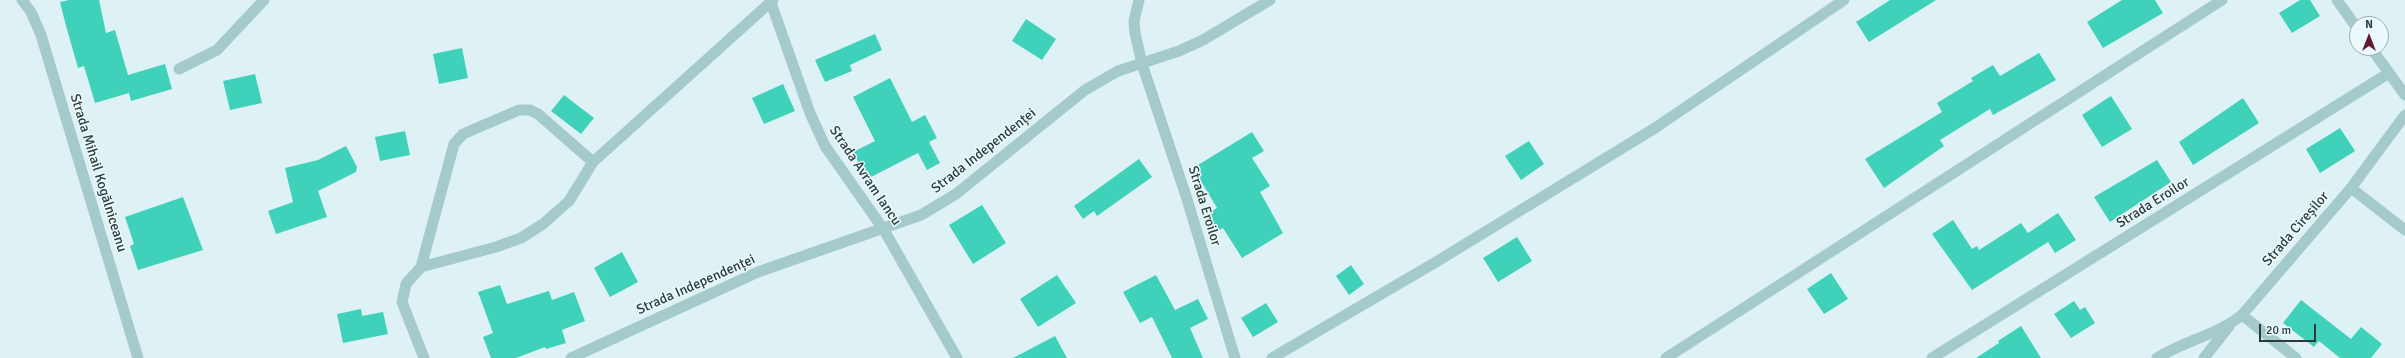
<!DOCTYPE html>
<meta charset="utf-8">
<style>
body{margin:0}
#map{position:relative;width:2405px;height:358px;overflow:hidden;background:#def2f5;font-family:Signika,sans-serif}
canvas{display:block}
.north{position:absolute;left:2349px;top:16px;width:40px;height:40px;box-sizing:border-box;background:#ecf9fc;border:1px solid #9eadae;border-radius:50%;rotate:0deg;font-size:11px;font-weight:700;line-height:16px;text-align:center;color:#293b3a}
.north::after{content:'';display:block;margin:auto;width:14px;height:18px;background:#611a31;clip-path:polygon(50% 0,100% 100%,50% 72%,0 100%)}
.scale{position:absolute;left:2259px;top:324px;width:57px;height:18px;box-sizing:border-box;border:2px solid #293b3a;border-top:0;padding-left:5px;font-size:12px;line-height:14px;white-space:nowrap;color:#293b3a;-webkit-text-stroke:3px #ecf9fc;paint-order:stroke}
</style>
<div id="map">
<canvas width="2405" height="358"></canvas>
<div class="north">N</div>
<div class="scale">20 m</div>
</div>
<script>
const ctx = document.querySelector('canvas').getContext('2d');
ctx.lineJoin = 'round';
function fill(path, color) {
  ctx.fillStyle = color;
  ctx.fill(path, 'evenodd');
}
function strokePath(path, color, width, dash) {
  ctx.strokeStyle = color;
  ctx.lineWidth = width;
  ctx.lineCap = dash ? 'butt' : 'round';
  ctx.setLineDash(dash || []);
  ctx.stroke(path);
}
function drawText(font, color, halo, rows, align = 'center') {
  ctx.font = font + ' Signika,sans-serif';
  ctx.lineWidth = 3;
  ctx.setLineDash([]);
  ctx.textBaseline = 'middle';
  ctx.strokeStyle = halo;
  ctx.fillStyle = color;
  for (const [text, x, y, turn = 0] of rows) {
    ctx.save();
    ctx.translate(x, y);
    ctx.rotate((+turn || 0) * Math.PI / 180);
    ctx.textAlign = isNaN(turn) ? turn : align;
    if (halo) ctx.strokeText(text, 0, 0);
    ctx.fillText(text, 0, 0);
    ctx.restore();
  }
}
fill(new Path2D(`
 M 69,0 L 99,0 L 106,33 L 115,30 L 128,75 L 165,64 L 172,89 L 131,101 L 129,93 L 95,103 L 84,66 L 78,68 L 65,22 L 60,2 Z
 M 1890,0 L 1936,0 L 1869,42 L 1856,22 Z
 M 2122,0 L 2155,0 L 2163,13 L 2103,48 L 2087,22 Z
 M 2300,0 L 2310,0 L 2320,16 L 2292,33 L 2279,13 Z
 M 1026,19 L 1056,39 L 1042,60 L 1012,41 Z
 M 875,34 L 882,50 L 850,65 L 852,71 L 825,82 L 815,60 Z
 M 462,48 L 468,78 L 439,84 L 433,54 Z
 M 2039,53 L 2056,80 L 1993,115 L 1990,109 L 1940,140 L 1944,146 L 1884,188 L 1865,159 L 1942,112 L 1937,103 L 1973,81 L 1971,78 L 1993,65 L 2000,76 Z
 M 255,74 L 262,103 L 230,110 L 223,81 Z
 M 890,78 L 912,122 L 925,115 L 937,138 L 929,142 L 940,163 L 927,170 L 918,153 L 867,179 L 853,152 L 875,141 L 853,97 Z
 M 783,84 L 795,111 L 764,124 L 752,98 Z
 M 564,95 L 594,118 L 581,134 L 551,111 Z
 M 2111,96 L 2132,129 L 2102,147 L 2082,115 Z
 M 2243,98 L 2259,123 L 2193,165 L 2179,142 Z
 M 2340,128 L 2355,151 L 2320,173 L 2306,149 Z
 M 405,131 L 410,155 L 380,161 L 375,137 Z
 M 1252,132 L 1264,151 L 1252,158 L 1270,186 L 1260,192 L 1283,233 L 1242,258 L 1223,228 L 1218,231 L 1207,214 L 1217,208 L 1193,168 Z
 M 1529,141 L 1544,164 L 1521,180 L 1505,156 Z
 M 346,146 L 357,167 L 356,172 L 318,191 L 327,217 L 276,234 L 268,211 L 293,202 L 285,168 L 318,160 Z
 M 1139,159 L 1152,177 L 1097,216 L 1094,211 L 1083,219 L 1074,206 Z
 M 2157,160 L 2171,182 L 2110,222 L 2094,197 Z
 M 183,197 L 203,250 L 138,270 L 130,246 L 134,244 L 125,217 Z
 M 982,205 L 1006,243 L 973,264 L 949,225 Z
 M 2058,213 L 2076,240 L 2055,253 L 2048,242 L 1972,290 L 1932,234 L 1953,220 L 1972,249 L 1977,246 L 1979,250 L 2021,223 L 2028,233 Z
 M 1517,237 L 1532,261 L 1498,282 L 1483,258 Z
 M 622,252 L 638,282 L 610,297 L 594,268 Z
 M 1351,265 L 1364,284 L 1349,295 L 1336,276 Z
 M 1831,273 L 1848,299 L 1824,314 L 1807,289 Z
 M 1057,275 L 1076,303 L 1038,327 L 1020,299 Z
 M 1156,275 L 1175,310 L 1198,299 L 1208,319 L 1190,328 L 1203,358 L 1172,358 L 1152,317 L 1140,323 L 1123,292 Z
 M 500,285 L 507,304 L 549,291 L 552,300 L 574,292 L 585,321 L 562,330 L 566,343 L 546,349 L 545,347 L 516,358 L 491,358 L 483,337 L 493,333 L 478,292 Z
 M 2301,300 L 2351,339 L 2361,327 L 2382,344 L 2371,358 L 2340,358 L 2319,341 L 2314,347 L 2283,323 Z
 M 2074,301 L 2080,310 L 2085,307 L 2095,323 L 2071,338 L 2054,314 Z
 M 1266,303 L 1278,322 L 1253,337 L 1241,318 Z
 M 361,309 L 362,316 L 383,312 L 388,334 L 343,343 L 337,314 Z
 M 2021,326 L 2041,358 L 1976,358 L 1999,343 L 1998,341 Z
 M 1055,336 L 1067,358 L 1013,358 Z`), '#40d1bb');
strokePath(new Path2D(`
 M 22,0 L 31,12 L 41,35 L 138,358
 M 770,0 L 810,113 L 825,146 L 884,230 L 957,358
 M 1139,0 L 1134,21 L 1135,33 L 1142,64 L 1186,196 L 1235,358
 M 2337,0 L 2357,28
 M 2371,48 L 2405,95
 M 179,69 L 217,50 L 264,0
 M 2351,188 L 2405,230
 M 421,267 L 454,144 L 463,134 L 519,110 L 530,110 L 538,114 L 593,162
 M 2242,315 L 2296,358
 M 424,358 L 402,302 L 406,284 L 421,267 L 496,247 L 521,238 L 543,224 L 569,201 L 593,162 L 773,0
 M 571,358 L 758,272 L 921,215 L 956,194 L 1085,90 L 1118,71 L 1179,51 L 1203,40 L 1270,0
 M 1272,358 L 1436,262 L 1655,128 L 1844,0
 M 1666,358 L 2222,0
 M 1932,358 L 2389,73
 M 2204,358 L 2230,325`), '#a5cacc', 11);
strokePath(new Path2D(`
 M 2157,358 C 2184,341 2217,335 2242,315 L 2351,188 L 2405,115`), '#a5cacc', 11);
drawText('14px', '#293b3a', '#ecf9fc', [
 ["Strada Independenței",984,151,-38],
 ["Strada Mihail Kogălniceanu",98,173,73],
 ["Strada Avram Iancu",865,176,56],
 ["Strada Eroilor",2153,203,-32],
 ["Strada Eroilor",1204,206,73],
 ["Strada Cireșilor",2296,229,-49],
 ["Strada Independenței",696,285,-24]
]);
</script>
